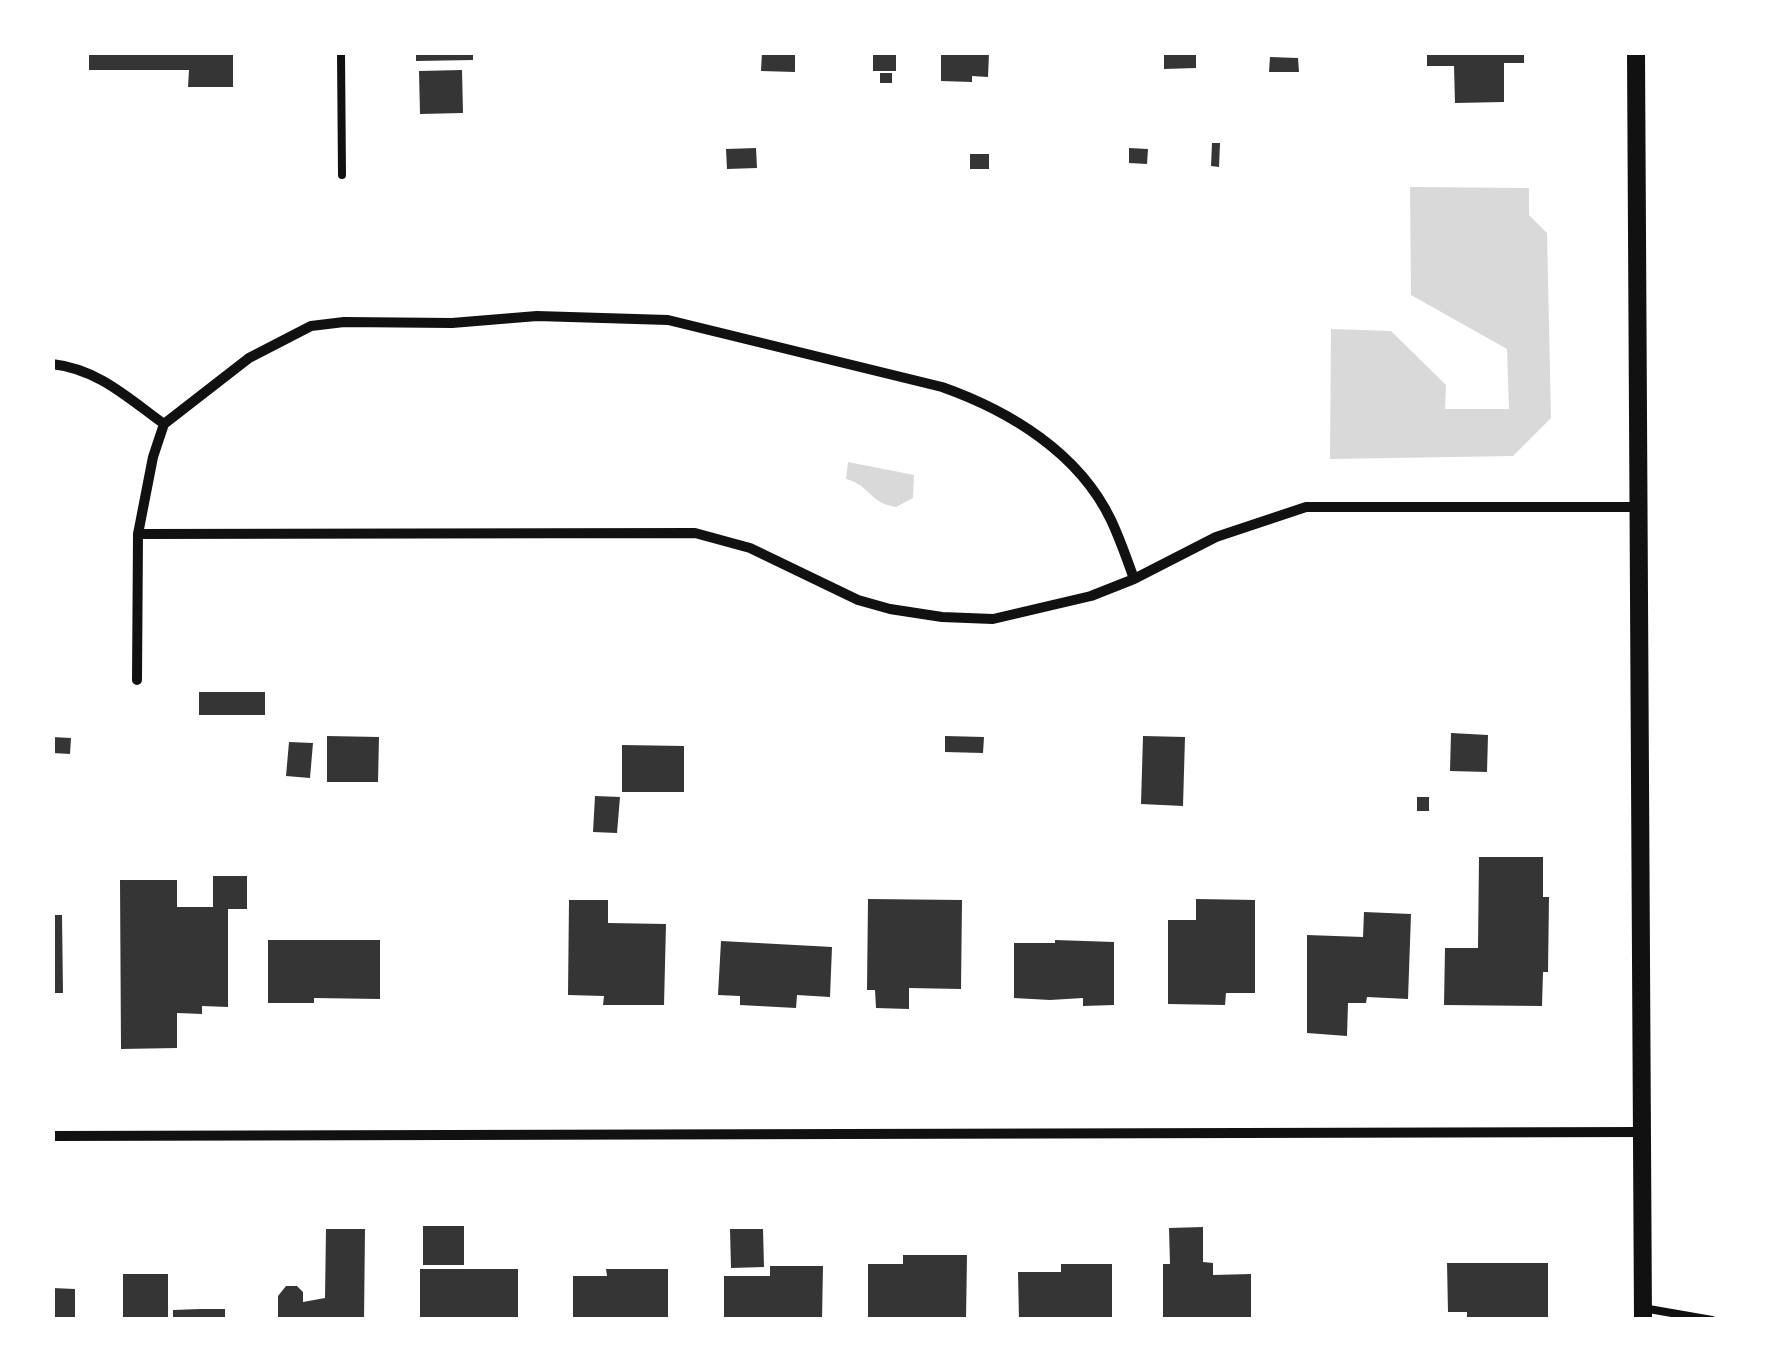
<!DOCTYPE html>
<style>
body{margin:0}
#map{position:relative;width:1773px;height:1372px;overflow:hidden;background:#fff;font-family:Lato,sans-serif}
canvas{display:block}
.frame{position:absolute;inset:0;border:55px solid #fff;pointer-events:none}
</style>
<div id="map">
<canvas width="1773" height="1372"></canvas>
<div class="frame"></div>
</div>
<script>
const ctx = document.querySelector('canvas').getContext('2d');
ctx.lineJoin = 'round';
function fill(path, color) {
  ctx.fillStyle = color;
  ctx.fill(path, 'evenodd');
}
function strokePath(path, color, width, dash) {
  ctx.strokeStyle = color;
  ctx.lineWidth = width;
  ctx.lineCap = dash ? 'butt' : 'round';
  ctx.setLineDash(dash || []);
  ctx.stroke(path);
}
fill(new Path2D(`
 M 1410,187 L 1529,188 L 1529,215 L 1547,233 L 1551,418 L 1513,456 L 1330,459 L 1331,329 L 1391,331 L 1446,385 L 1445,409 L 1509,409 L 1507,349 L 1411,295 Z
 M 848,462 L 914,475 L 913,498 L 896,507 C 869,503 870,485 846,479 Z`), '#d9d9d9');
fill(new Path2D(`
 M 89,52 L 233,52 L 233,87 L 188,87 L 189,70 L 89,70 Z
 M 416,52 L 473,52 L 473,60 L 416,61 Z
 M 762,52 L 795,52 L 795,72 L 761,71 Z
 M 873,52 L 896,52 L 896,71 L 873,71 Z
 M 941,52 L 989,53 L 988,77 L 972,76 L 972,82 L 941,81 Z
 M 1164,52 L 1196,52 L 1196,68 L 1164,69 Z
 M 1427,52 L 1524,52 L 1524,63 L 1504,63 L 1504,102 L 1455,103 L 1454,66 L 1427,66 Z
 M 1270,57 L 1298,58 L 1299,72 L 1269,72 Z
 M 462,70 L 463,113 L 420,114 L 419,71 Z
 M 880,73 L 892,73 L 892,83 L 880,83 Z
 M 1212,143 L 1220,143 L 1219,167 L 1211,166 Z
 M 756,148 L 757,168 L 727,169 L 726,149 Z
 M 1129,148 L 1148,149 L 1147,164 L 1129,163 Z
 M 970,154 L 989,154 L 989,169 L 970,169 Z
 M 199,692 L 265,692 L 265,715 L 199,715 Z
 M 1451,733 L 1488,735 L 1487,772 L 1450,771 Z
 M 327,736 L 379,737 L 378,782 L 327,782 Z
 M 945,736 L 984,737 L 983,753 L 945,752 Z
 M 1143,736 L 1185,737 L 1183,806 L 1141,804 Z
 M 52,737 L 71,738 L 70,754 L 52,753 Z
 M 289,742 L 313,743 L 310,778 L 286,776 Z
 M 622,745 L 684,746 L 684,792 L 622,792 Z
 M 595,796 L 620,797 L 617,833 L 593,832 Z
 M 1417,797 L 1429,797 L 1429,811 L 1417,811 Z
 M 1479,857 L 1543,857 L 1543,897 L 1549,897 L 1548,972 L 1543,972 L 1542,1006 L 1444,1005 L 1445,948 L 1478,948 Z
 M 213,876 L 247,876 L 247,909 L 228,909 L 228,1007 L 202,1006 L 202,1014 L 177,1013 L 177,1048 L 121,1049 L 120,880 L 177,880 L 177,907 L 213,907 Z
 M 868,899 L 962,900 L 961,989 L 909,988 L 909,1009 L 876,1008 L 875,990 L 867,990 Z
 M 1196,899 L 1255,900 L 1255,993 L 1226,993 L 1225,1005 L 1168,1004 L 1168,920 L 1196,920 Z
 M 569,900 L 608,900 L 608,923 L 666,924 L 664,1005 L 603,1005 L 604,996 L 568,995 Z
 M 1364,912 L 1411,914 L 1408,999 L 1367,997 L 1366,1003 L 1348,1003 L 1347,1036 L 1307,1033 L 1307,935 L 1363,937 Z
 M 52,915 L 62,915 L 63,993 L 52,993 Z
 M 268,940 L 380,940 L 380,999 L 314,998 L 314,1003 L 268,1003 Z
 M 1055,940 L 1114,942 L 1114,1005 L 1083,1006 L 1083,998 L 1050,1000 L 1014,998 L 1014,943 L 1055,943 Z
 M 721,941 L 832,947 L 830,997 L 797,995 L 796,1008 L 740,1005 L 740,996 L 718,995 Z
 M 423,1226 L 464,1226 L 464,1265 L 423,1265 Z
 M 1203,1227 L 1203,1262 L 1213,1263 L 1213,1275 L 1251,1274 L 1251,1320 L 1163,1320 L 1163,1264 L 1170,1264 L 1169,1228 Z
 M 326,1229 L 365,1229 L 364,1320 L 278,1320 L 278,1296 L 286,1286 L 297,1286 L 303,1292 L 303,1302 L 325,1298 Z
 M 730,1229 L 763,1229 L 764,1267 L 731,1268 Z
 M 903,1255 L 967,1255 L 966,1320 L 868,1320 L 868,1264 L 903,1264 Z
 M 1447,1263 L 1548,1263 L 1548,1320 L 1467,1320 L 1467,1312 L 1448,1312 Z
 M 1061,1264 L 1112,1264 L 1112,1320 L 1019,1320 L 1018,1272 L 1061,1272 Z
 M 770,1266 L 823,1266 L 822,1320 L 724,1320 L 724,1276 L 770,1276 Z
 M 420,1269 L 518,1269 L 518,1320 L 420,1320 Z
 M 606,1269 L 668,1269 L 668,1320 L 573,1320 L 573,1276 L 607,1276 Z
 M 123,1274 L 168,1274 L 168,1320 L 123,1320 Z
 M 52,1288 L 75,1289 L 75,1320 L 52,1320 Z
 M 200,1309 L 225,1309 L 225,1320 L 173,1320 L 173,1310 Z`), '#353535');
strokePath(new Path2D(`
 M 341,52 L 342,175
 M 1643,1308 L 1712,1320`), '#111', 8);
strokePath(new Path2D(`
 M 52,364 C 98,369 128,398 164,424
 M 138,534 L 695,533 L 750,548 L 858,600 L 890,609 L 942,617 L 993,619 L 1091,596 L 1134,579 L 1216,537 L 1306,507 L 1637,507
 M 137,680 L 138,534 L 153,457 L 164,424 L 249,358 L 311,326 L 344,322 L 452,323 L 537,316 L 668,320 L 942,387 C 1010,411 1079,453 1111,520 C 1120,539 1127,559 1134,579
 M 52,1136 L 1641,1132`), '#111', 10);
strokePath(new Path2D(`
 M 1636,52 L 1643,1320`), '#111', 18);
</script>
